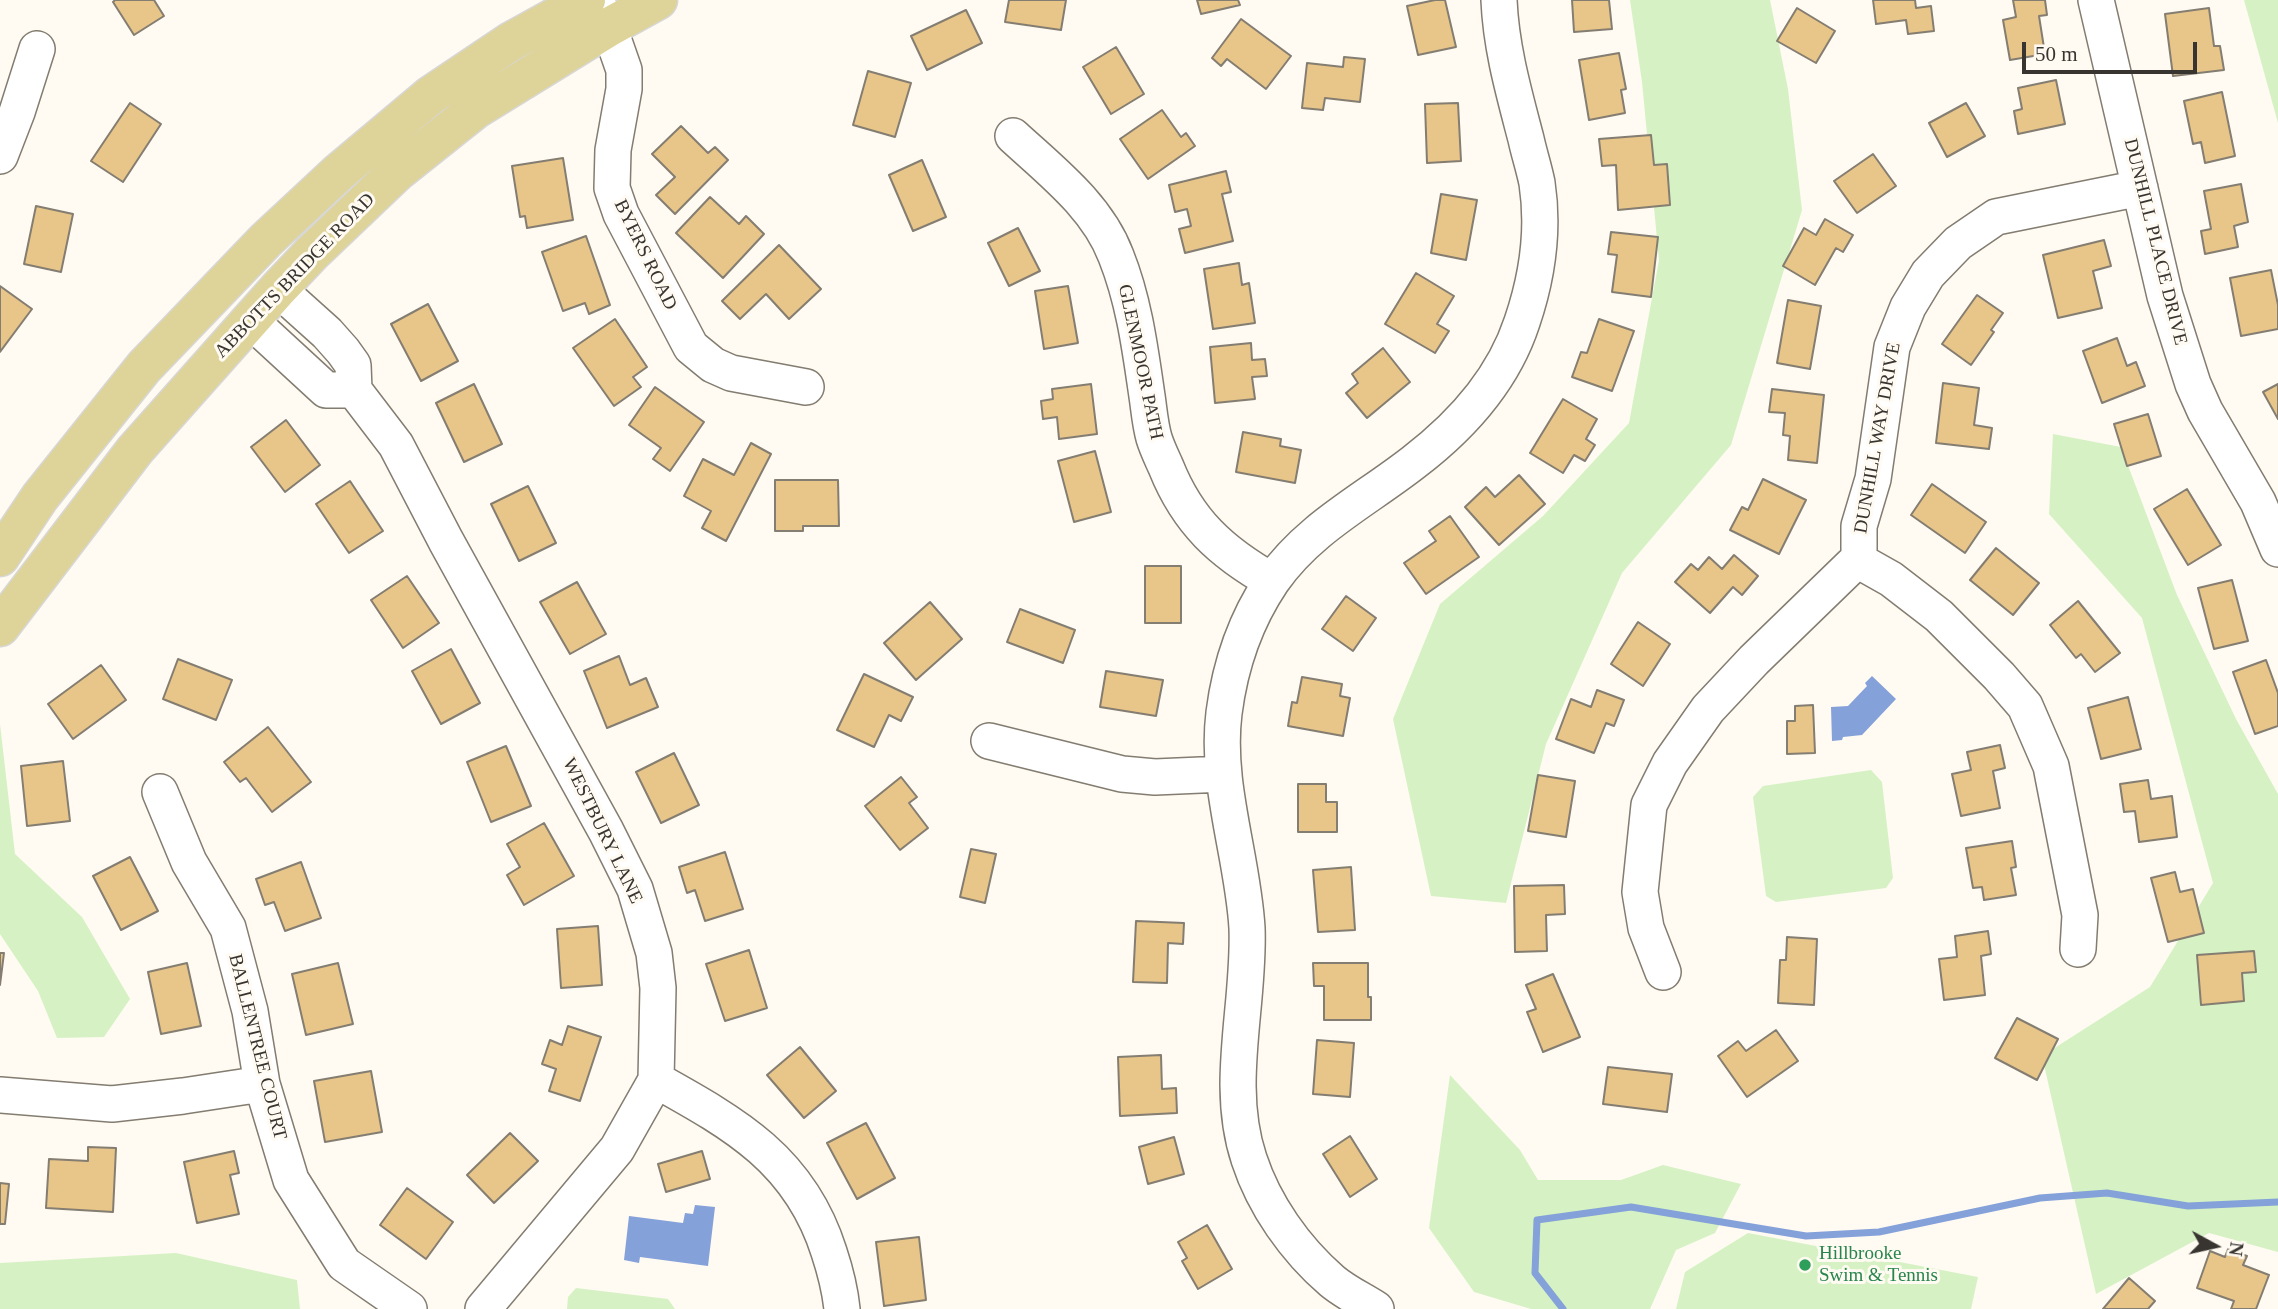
<!DOCTYPE html>
<style>
body{margin:0}
#map{position:relative;width:2278px;height:1309px;overflow:hidden;background:#fffaf2;font-family:"Times New Roman",serif}
canvas{display:block}
.north{position:absolute;left:2180px;top:1211px;width:70px;height:70px;-webkit-text-stroke:5px #fffaf2;paint-order:stroke;rotate:98deg;font-size:19px;font-weight:700;line-height:28px;text-align:center;color:#383530}
.north::after{content:'';display:block;margin:auto;width:24px;height:32px;background:#383530;clip-path:polygon(50% 0,100% 100%,50% 72%,0 100%)}
.scale{position:absolute;left:2022px;top:42px;width:175px;height:32px;box-sizing:border-box;border:4px solid #383530;border-top:0;padding-left:9px;font-size:21px;line-height:24px;white-space:nowrap;color:#383530;-webkit-text-stroke:5px #fffaf2;paint-order:stroke}
</style>
<div id="map">
<canvas width="2278" height="1309"></canvas>
<div class="north">N</div>
<div class="scale">50 m</div>
</div>
<script>
const ctx = document.querySelector('canvas').getContext('2d');
ctx.lineJoin = 'round';
function fill(path, color) {
  ctx.fillStyle = color;
  ctx.fill(path, 'evenodd');
}
function strokePath(path, color, width, dash) {
  ctx.strokeStyle = color;
  ctx.lineWidth = width;
  ctx.lineCap = dash ? 'butt' : 'round';
  ctx.setLineDash(dash || []);
  ctx.stroke(path);
}
function drawText(font, color, halo, rows, align = 'center') {
  ctx.font = font + ' "Times New Roman",serif';
  ctx.lineWidth = 6;
  ctx.setLineDash([]);
  ctx.textBaseline = 'middle';
  ctx.strokeStyle = halo;
  ctx.fillStyle = color;
  for (const [text, x, y, turn = 0] of rows) {
    ctx.save();
    ctx.translate(x, y);
    ctx.rotate((+turn || 0) * Math.PI / 180);
    ctx.textAlign = isNaN(turn) ? turn : align;
    if (halo) ctx.strokeText(text, 0, 0);
    ctx.fillText(text, 0, 0);
    ctx.restore();
  }
}
fill(new Path2D(`
 M 1630,0 L 1770,0 L 1788,89 L 1802,210 L 1731,445 L 1622,573 L 1546,744 L 1506,903 L 1431,896 L 1393,719 L 1440,604 L 1543,516 L 1629,423 L 1659,260 L 1642,82 Z
 M 2244,0 L 2278,0 L 2278,123 Z
 M 2053,434 L 2121,447 L 2177,595 L 2236,719 L 2278,794 L 2278,1252 L 2209,1233 L 2096,1294 L 2042,1056 L 2150,987 L 2213,883 L 2142,618 L 2049,514 Z
 M 0,724 L 15,854 L 82,917 L 130,999 L 104,1037 L 57,1038 L 38,991 L 0,934 Z
 M 1871,770 L 1882,782 L 1893,878 L 1886,888 L 1776,902 L 1766,896 L 1753,797 L 1763,786 Z
 M 1450,1075 L 1520,1150 L 1538,1180 L 1621,1180 L 1663,1165 L 1741,1184 L 1715,1233 L 1676,1250 L 1650,1309 L 1531,1309 L 1474,1292 L 1429,1228 Z
 M 1748,1233 L 1978,1277 L 1971,1309 L 1676,1309 L 1685,1272 Z
 M 176,1253 L 297,1280 L 300,1309 L 0,1309 L 0,1263 Z
 M 576,1288 L 668,1299 L 675,1309 L 567,1309 L 568,1297 Z`), '#d6f2c4');
fill(new Path2D(`
 M 1872,676 L 1896,699 L 1862,735 L 1843,737 L 1842,740 L 1832,741 L 1831,707 L 1848,706 L 1867,686 L 1865,683 Z
 M 695,1205 L 715,1207 L 708,1266 L 640,1257 L 639,1263 L 624,1260 L 629,1216 L 683,1223 L 685,1213 L 693,1214 Z`), '#84a1d9');
strokePath(new Path2D(`
 M 1563,1309 L 1535,1273 L 1537,1220 L 1631,1207 L 1806,1236 L 1879,1232 L 2040,1198 L 2107,1193 L 2188,1206 L 2278,1202`), '#84a1d9', 7);
const building = new Path2D(`
 M 115,0 L 154,0 L 164,16 L 134,35 L 113,2 Z
 M 1009,0 L 1066,0 L 1061,30 L 1005,22 Z
 M 1197,0 L 1238,0 L 1240,5 L 1201,14 Z
 M 1435,0 L 1445,0 L 1456,47 L 1418,55 L 1407,6 Z
 M 1572,0 L 1609,0 L 1612,29 L 1574,32 Z
 M 1873,0 L 1915,0 L 1916,8 L 1931,6 L 1934,31 L 1908,34 L 1906,20 L 1876,24 Z
 M 2013,0 L 2045,0 L 2047,15 L 2039,16 L 2045,54 L 2010,60 L 2003,20 L 2016,17 Z
 M 1797,8 L 1835,31 L 1816,63 L 1777,41 Z
 M 2209,8 L 2214,46 L 2220,46 L 2224,70 L 2173,76 L 2165,14 Z
 M 966,10 L 982,43 L 927,70 L 911,36 Z
 M 1241,19 L 1291,56 L 1266,89 L 1227,59 L 1221,66 L 1212,58 Z
 M 1116,47 L 1144,94 L 1111,114 L 1083,67 Z
 M 1619,53 L 1626,89 L 1621,90 L 1625,113 L 1589,120 L 1579,60 Z
 M 1344,57 L 1365,59 L 1360,102 L 1325,98 L 1323,110 L 1302,108 L 1307,63 L 1343,67 Z
 M 868,71 L 911,83 L 895,137 L 853,125 Z
 M 2056,80 L 2065,124 L 2018,134 L 2014,111 L 2022,109 L 2018,88 Z
 M 2222,92 L 2235,156 L 2205,163 L 2201,142 L 2193,144 L 2184,101 Z
 M 130,103 L 161,124 L 123,182 L 91,161 Z
 M 1458,103 L 1461,161 L 1427,163 L 1425,104 Z
 M 1966,103 L 1985,136 L 1947,157 L 1929,123 Z
 M 1162,110 L 1181,137 L 1186,133 L 1195,146 L 1148,179 L 1120,139 Z
 M 681,126 L 708,153 L 715,147 L 728,160 L 675,214 L 656,195 L 675,177 L 652,154 Z
 M 1651,135 L 1654,165 L 1667,164 L 1670,205 L 1618,210 L 1616,165 L 1602,166 L 1599,139 Z
 M 1873,154 L 1896,186 L 1857,213 L 1834,181 Z
 M 563,158 L 573,220 L 527,228 L 525,216 L 520,217 L 512,166 Z
 M 922,160 L 946,217 L 913,231 L 889,175 Z
 M 1226,171 L 1231,192 L 1222,194 L 1233,241 L 1185,253 L 1179,229 L 1191,226 L 1187,209 L 1175,212 L 1169,185 Z
 M 2241,184 L 2248,222 L 2234,226 L 2238,247 L 2205,254 L 2201,231 L 2211,229 L 2204,191 Z
 M 1441,194 L 1477,200 L 1466,260 L 1431,253 Z
 M 710,197 L 739,224 L 746,216 L 764,234 L 723,278 L 676,233 Z
 M 36,206 L 73,214 L 61,272 L 24,264 Z
 M 1825,219 L 1853,235 L 1843,252 L 1836,248 L 1815,285 L 1783,266 L 1804,228 L 1816,235 Z
 M 1018,228 L 1040,271 L 1009,286 L 988,243 Z
 M 1611,232 L 1658,237 L 1651,297 L 1612,292 L 1617,255 L 1608,254 Z
 M 586,236 L 610,305 L 589,314 L 585,303 L 563,311 L 542,252 Z
 M 2104,240 L 2111,266 L 2093,271 L 2102,308 L 2058,318 L 2043,255 Z
 M 779,245 L 821,289 L 789,319 L 766,294 L 740,319 L 722,301 Z
 M 1239,263 L 1242,285 L 1249,283 L 1255,323 L 1213,329 L 1204,269 Z
 M 2271,270 L 2278,305 L 2278,329 L 2241,336 L 2230,278 Z
 M 1416,273 L 1454,296 L 1437,324 L 1449,331 L 1435,353 L 1385,324 Z
 M 0,286 L 32,309 L 0,352 Z
 M 1068,286 L 1078,343 L 1044,349 L 1035,291 Z
 M 1977,295 L 2003,313 L 1991,330 L 1994,332 L 1971,365 L 1942,344 Z
 M 1788,300 L 1821,306 L 1810,369 L 1777,363 Z
 M 428,304 L 458,361 L 421,381 L 391,324 Z
 M 615,319 L 647,367 L 633,377 L 641,387 L 614,406 L 573,348 Z
 M 1599,319 L 1634,331 L 1612,391 L 1572,377 L 1581,352 L 1587,353 Z
 M 2117,338 L 2127,366 L 2136,362 L 2145,386 L 2102,403 L 2083,351 Z
 M 1251,343 L 1252,360 L 1265,359 L 1267,376 L 1252,377 L 1255,399 L 1215,403 L 1210,347 Z
 M 1383,348 L 1410,382 L 1367,418 L 1346,393 L 1358,383 L 1352,374 Z
 M 1943,383 L 1979,388 L 1974,425 L 1992,428 L 1989,449 L 1936,443 Z
 M 474,384 L 502,444 L 464,462 L 436,403 Z
 M 1091,384 L 1097,434 L 1059,439 L 1057,417 L 1043,419 L 1041,401 L 1053,399 L 1052,389 Z
 M 2278,384 L 2278,419 L 2263,392 Z
 M 655,387 L 704,422 L 670,471 L 653,459 L 661,448 L 629,425 Z
 M 1772,389 L 1824,395 L 1817,463 L 1788,460 L 1790,436 L 1783,435 L 1785,413 L 1769,412 Z
 M 1563,399 L 1597,419 L 1586,439 L 1595,445 L 1585,461 L 1574,455 L 1563,473 L 1530,453 Z
 M 2148,414 L 2161,456 L 2127,466 L 2114,424 Z
 M 286,420 L 320,465 L 285,492 L 251,447 Z
 M 1243,432 L 1281,439 L 1280,446 L 1301,450 L 1295,483 L 1236,472 Z
 M 751,443 L 771,454 L 726,541 L 702,528 L 711,511 L 684,496 L 703,459 L 734,475 Z
 M 1095,451 L 1111,512 L 1074,522 L 1058,461 Z
 M 1519,475 L 1545,504 L 1499,545 L 1465,507 L 1486,487 L 1495,497 Z
 M 1763,479 L 1806,500 L 1779,554 L 1730,530 L 1742,507 L 1748,510 Z
 M 775,480 L 838,480 L 839,526 L 803,526 L 803,531 L 775,531 Z
 M 350,481 L 383,531 L 349,553 L 316,504 Z
 M 1932,484 L 1986,522 L 1965,553 L 1911,515 Z
 M 528,486 L 556,543 L 519,561 L 491,504 Z
 M 2187,489 L 2221,545 L 2188,565 L 2154,509 Z
 M 1450,516 L 1479,557 L 1426,594 L 1404,563 L 1436,541 L 1429,531 Z
 M 1996,548 L 2039,583 L 2013,615 L 1970,580 Z
 M 1734,555 L 1758,576 L 1742,595 L 1733,587 L 1710,613 L 1675,582 L 1691,564 L 1698,570 L 1709,557 L 1722,569 Z
 M 1145,566 L 1181,566 L 1181,623 L 1145,623 Z
 M 407,576 L 439,623 L 403,648 L 371,600 Z
 M 2232,580 L 2248,641 L 2214,649 L 2198,588 Z
 M 577,582 L 606,634 L 570,654 L 540,602 Z
 M 1346,596 L 1376,618 L 1353,651 L 1322,629 Z
 M 2078,601 L 2120,653 L 2095,672 L 2081,654 L 2076,658 L 2050,625 Z
 M 930,602 L 962,639 L 916,680 L 884,643 Z
 M 1020,609 L 1075,630 L 1063,663 L 1007,642 Z
 M 1638,622 L 1670,644 L 1643,686 L 1611,664 Z
 M 451,649 L 480,703 L 441,724 L 412,671 Z
 M 619,656 L 630,685 L 646,678 L 658,707 L 607,728 L 584,671 Z
 M 178,659 L 232,680 L 216,720 L 163,699 Z
 M 2266,660 L 2278,693 L 2278,726 L 2255,734 L 2233,672 Z
 M 101,665 L 126,700 L 73,739 L 48,704 Z
 M 1106,671 L 1163,680 L 1156,716 L 1100,707 Z
 M 864,674 L 913,697 L 901,721 L 889,715 L 874,747 L 837,730 Z
 M 1302,677 L 1342,684 L 1340,696 L 1350,698 L 1343,736 L 1288,726 L 1292,702 L 1297,703 Z
 M 1597,690 L 1624,700 L 1614,726 L 1606,723 L 1594,753 L 1556,739 L 1571,699 L 1591,707 Z
 M 2128,697 L 2141,749 L 2101,759 L 2088,708 Z
 M 1813,705 L 1815,753 L 1787,754 L 1787,721 L 1795,721 L 1795,706 Z
 M 268,727 L 311,782 L 272,812 L 246,778 L 240,782 L 224,762 Z
 M 2000,745 L 2005,768 L 1993,771 L 2000,808 L 1961,816 L 1952,774 L 1971,770 L 1967,752 Z
 M 506,746 L 531,806 L 491,822 L 467,762 Z
 M 674,753 L 699,805 L 661,823 L 636,772 Z
 M 63,761 L 70,821 L 27,826 L 21,766 Z
 M 1538,775 L 1575,781 L 1566,837 L 1528,831 Z
 M 901,777 L 917,797 L 909,803 L 928,828 L 900,850 L 865,806 Z
 M 2148,780 L 2151,799 L 2172,796 L 2177,837 L 2139,842 L 2135,811 L 2124,812 L 2120,784 Z
 M 1298,784 L 1326,784 L 1326,802 L 1337,802 L 1337,832 L 1298,832 Z
 M 544,823 L 574,876 L 524,905 L 507,875 L 520,867 L 507,844 Z
 M 2012,841 L 2016,867 L 2011,868 L 2016,895 L 1984,900 L 1982,887 L 1973,888 L 1966,848 Z
 M 971,849 L 996,854 L 985,903 L 960,897 Z
 M 725,852 L 743,909 L 705,921 L 695,890 L 687,893 L 679,867 Z
 M 130,857 L 158,911 L 121,930 L 93,876 Z
 M 301,862 L 321,918 L 285,931 L 274,902 L 265,905 L 256,879 Z
 M 1351,867 L 1355,930 L 1318,932 L 1313,870 Z
 M 2175,872 L 2180,892 L 2193,889 L 2204,933 L 2168,942 L 2151,878 Z
 M 1564,885 L 1565,914 L 1546,915 L 1547,951 L 1515,952 L 1514,886 Z
 M 1136,921 L 1184,923 L 1183,944 L 1168,943 L 1167,983 L 1133,982 Z
 M 598,926 L 602,985 L 561,988 L 557,929 Z
 M 1988,931 L 1991,954 L 1981,956 L 1985,995 L 1944,1000 L 1939,959 L 1957,957 L 1955,936 Z
 M 1787,937 L 1817,939 L 1814,1005 L 1778,1003 L 1780,960 L 1786,960 Z
 M 749,950 L 767,1008 L 725,1021 L 706,964 Z
 M 2254,951 L 2256,972 L 2242,973 L 2244,1001 L 2201,1005 L 2197,955 Z
 M 0,953 L 4,953 L 0,985 Z
 M 187,963 L 201,1026 L 161,1034 L 148,972 Z
 M 338,963 L 353,1024 L 306,1035 L 292,974 Z
 M 1313,963 L 1368,963 L 1368,997 L 1371,997 L 1371,1020 L 1324,1020 L 1324,986 L 1314,986 Z
 M 1553,974 L 1580,1037 L 1543,1052 L 1527,1012 L 1536,1009 L 1526,985 Z
 M 2017,1018 L 2058,1039 L 2037,1080 L 1995,1058 Z
 M 568,1026 L 601,1037 L 580,1101 L 549,1091 L 556,1069 L 542,1064 L 550,1040 L 562,1045 Z
 M 1776,1030 L 1798,1061 L 1747,1097 L 1718,1056 L 1738,1041 L 1746,1051 Z
 M 1317,1040 L 1354,1043 L 1350,1097 L 1313,1094 Z
 M 800,1047 L 836,1091 L 804,1118 L 767,1075 Z
 M 1161,1055 L 1162,1089 L 1176,1088 L 1177,1113 L 1120,1116 L 1118,1057 Z
 M 1608,1067 L 1672,1074 L 1667,1112 L 1603,1104 Z
 M 371,1071 L 382,1132 L 325,1142 L 314,1081 Z
 M 866,1123 L 895,1178 L 857,1199 L 827,1143 Z
 M 510,1133 L 538,1161 L 494,1203 L 467,1175 Z
 M 1350,1136 L 1377,1179 L 1350,1197 L 1323,1154 Z
 M 1174,1137 L 1184,1174 L 1148,1184 L 1139,1147 Z
 M 88,1147 L 116,1148 L 113,1212 L 46,1208 L 49,1159 L 88,1161 Z
 M 234,1151 L 239,1173 L 230,1175 L 239,1214 L 197,1223 L 184,1162 Z
 M 702,1151 L 710,1179 L 666,1192 L 658,1164 Z
 M 0,1183 L 9,1184 L 5,1224 L 0,1224 Z
 M 407,1188 L 453,1222 L 426,1259 L 380,1225 Z
 M 1207,1225 L 1232,1269 L 1198,1289 L 1182,1261 L 1187,1258 L 1178,1242 Z
 M 919,1237 L 926,1300 L 884,1306 L 876,1242 Z
 M 2228,1249 L 2247,1256 L 2243,1265 L 2269,1275 L 2256,1309 L 2231,1309 L 2234,1301 L 2197,1288 L 2210,1251 L 2225,1257 Z
 M 2129,1278 L 2155,1301 L 2148,1309 L 2103,1309 Z`);
fill(building, '#e8c588');
strokePath(building, '#847d71', 2);
const minor = new Path2D(`
 M 2096,0 L 2165,296 L 2193,384 L 2205,411 L 2258,502 L 2278,549
 M 597,3 L 609,27 L 624,70 L 624,89 L 613,150 L 612,188 L 621,214 L 691,347 L 713,365 L 731,373 L 806,387
 M 1013,136 C 1051,171 1097,206 1116,256 C 1134,301 1140,348 1147,396 C 1149,409 1150,424 1154,438 C 1157,448 1162,458 1166,467 C 1188,522 1221,552 1272,581
 M 0,156 L 17,112 L 37,49
 M 278,289 L 327,333 L 343,351 L 353,365 L 354,390 L 396,445 L 446,541 L 606,831 L 635,889 L 654,953 L 658,988 L 656,1080 L 617,1149 L 483,1309
 M 250,320 L 326,390 L 354,390
 M 1859,561 L 1891,579 L 1939,616 L 1999,676 L 2025,706 L 2051,766 L 2080,915 L 2078,949
 M 989,741 L 1122,774 L 1155,777 L 1224,774
 M 160,792 L 189,862 L 228,928 L 250,1011 L 262,1084 L 291,1180 L 344,1264 L 409,1309
 M 1663,972 L 1646,928 L 1640,892 L 1649,805 L 1670,763 L 1708,709 L 1754,660 L 1852,565 L 1859,561 L 1859,526 L 1873,479 L 1892,347 L 1908,307 L 1928,274 L 1958,243 L 1996,217 L 2140,188
 M 656,1080 C 735,1124 800,1160 829,1252 C 835,1270 840,1290 842,1309
 M 0,1095 L 112,1104 L 183,1096 L 262,1084
 M 1376,1309 C 1362,1300 1345,1292 1332,1281 C 1295,1249 1264,1205 1249,1159 C 1224,1084 1250,1005 1247,928 C 1243,857 1215,785 1224,713 C 1230,666 1245,621 1272,581 C 1309,528 1364,501 1414,462 C 1461,426 1503,380 1522,322 C 1537,278 1544,229 1537,183 C 1534,168 1529,153 1526,139 C 1514,93 1501,48 1499,0`);
const major = new Path2D(`
 M 0,557 L 40,497 L 144,367 L 266,240 L 338,173 L 431,95 L 510,42 L 586,0
 M 0,627 L 135,450 L 278,289 L 312,253 L 397,172 L 476,109 L 609,27 L 658,0`);
strokePath(minor, '#837c70', 38);
strokePath(major, '#d7d7d6', 41);
strokePath(minor, '#fff', 35);
strokePath(major, '#ded399', 38);
for (const [x, y, r, color] of [
 [1805,1265,7,"#2e9e5b"]
]) {
  const dot = new Path2D();
  dot.arc(x, y, r, 0, 2 * Math.PI);
  ctx.fillStyle = color;
  ctx.fill(dot);
  strokePath(dot, '#fffaf2', 2.5);
}
drawText('19px', '#383530', '#fffaf2', [
 ["DUNHILL PLACE DRIVE",2155,242,76],
 ["BYERS ROAD",645,255,64],
 ["ABBOTTS BRIDGE ROAD",295,276,-46],
 ["GLENMOOR PATH",1140,362,78],
 ["DUNHILL WAY DRIVE",1878,438,-80],
 ["WESTBURY LANE",602,831,64],
 ["BALLENTREE COURT",257,1047,76]
]);
drawText('19px', '#27864d', '#fffaf2', [
 ["Hillbrooke",1819,1254],
 ["Swim & Tennis",1819,1276]
], 'left');
</script>
